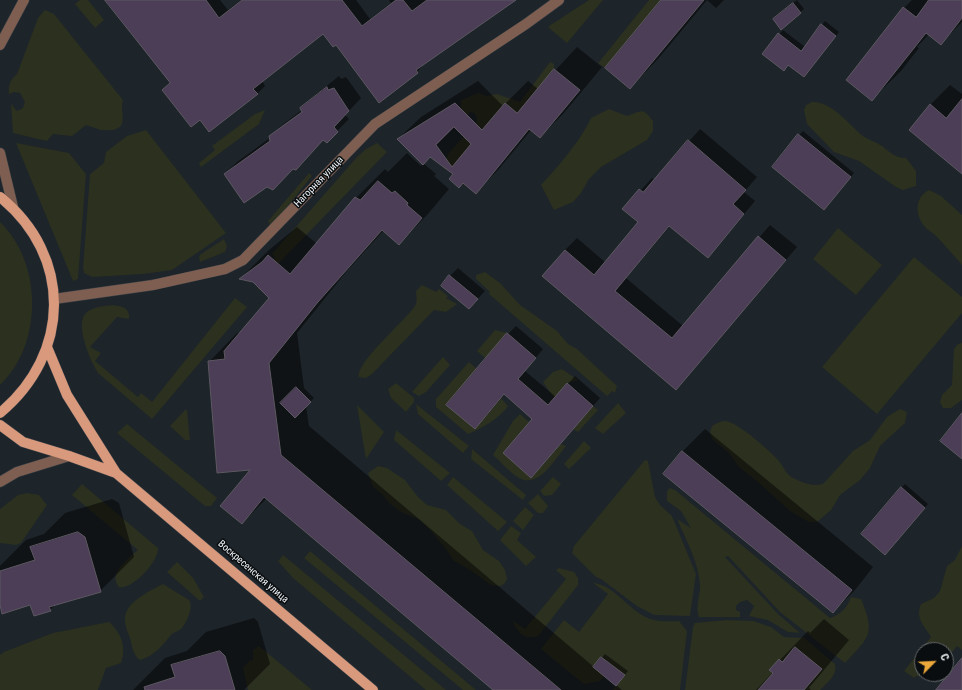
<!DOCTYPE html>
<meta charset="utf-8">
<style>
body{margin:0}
#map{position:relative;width:962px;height:690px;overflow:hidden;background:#1d242a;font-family:"Roboto Condensed",sans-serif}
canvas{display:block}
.north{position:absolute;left:914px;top:642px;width:40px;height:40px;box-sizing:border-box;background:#0a0d0f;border:1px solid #666a6d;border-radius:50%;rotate:66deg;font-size:11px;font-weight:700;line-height:16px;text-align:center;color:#f1f5f9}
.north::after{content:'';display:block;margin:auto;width:14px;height:18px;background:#eda83b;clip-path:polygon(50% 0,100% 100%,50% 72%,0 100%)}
</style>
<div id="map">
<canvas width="962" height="690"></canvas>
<div class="north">С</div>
</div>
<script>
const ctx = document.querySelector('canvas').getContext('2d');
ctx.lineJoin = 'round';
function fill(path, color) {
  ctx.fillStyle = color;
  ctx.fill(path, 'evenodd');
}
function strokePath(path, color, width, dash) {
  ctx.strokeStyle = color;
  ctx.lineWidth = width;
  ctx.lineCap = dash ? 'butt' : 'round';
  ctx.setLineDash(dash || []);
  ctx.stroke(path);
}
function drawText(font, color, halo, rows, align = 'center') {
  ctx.font = font + ' "Roboto Condensed",sans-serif';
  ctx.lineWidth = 3;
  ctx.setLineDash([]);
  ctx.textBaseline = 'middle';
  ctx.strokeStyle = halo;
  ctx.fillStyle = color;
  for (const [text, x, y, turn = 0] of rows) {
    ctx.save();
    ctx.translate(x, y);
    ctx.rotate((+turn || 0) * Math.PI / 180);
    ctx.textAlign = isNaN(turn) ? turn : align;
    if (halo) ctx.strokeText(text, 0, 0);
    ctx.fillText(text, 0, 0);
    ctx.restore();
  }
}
fill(new Path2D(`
 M 80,0 L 88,0 L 104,20 L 95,28 L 75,4 Z
 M 589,0 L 603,0 L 567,43 L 549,28 L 549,26 Z
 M 649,0 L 661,0 L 605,68 L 599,64 L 599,62 Z
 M 45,10 L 54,14 L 123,100 C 120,109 126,120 120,127 L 114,130 L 101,130 L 86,125 L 72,136 L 53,134 L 47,141 L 13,133 L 11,104 L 17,111 L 23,108 L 25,102 L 20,93 L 15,92 L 9,94 C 8,85 10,80 17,74 L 38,18 Z
 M 550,62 L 554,64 L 554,69 L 517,113 L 505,103 L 449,171 L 443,168 L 448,154 L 477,122 L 477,117 L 474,113 L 470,112 L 467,115 L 461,108 L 461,100 L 479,93 L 486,96 L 497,94 L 520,102 Z
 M 812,102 C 832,101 848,124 863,136 C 869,140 876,142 882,146 C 890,152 895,158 906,158 L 916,171 L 916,186 L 903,190 L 896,187 L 859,161 L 834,152 L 807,124 L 804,110 L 806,105 Z
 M 609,109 L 627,116 C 642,111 642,107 653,121 L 653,131 L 647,140 L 601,167 L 589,179 L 581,193 L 573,202 L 554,210 L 541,185 C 558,167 581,140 591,118 Z
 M 265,110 L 259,124 L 201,167 L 199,163 L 215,150 L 212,146 L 255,114 Z
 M 146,130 L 226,233 L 172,270 L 143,274 L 92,277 L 84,273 L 83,268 L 90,174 L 104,163 L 106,152 L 127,136 Z
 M 16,143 L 69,153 L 86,174 L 78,279 L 73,281 Z
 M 377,143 L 387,152 L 276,266 L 265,288 L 257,290 L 273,270 L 268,266 L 275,258 L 272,254 L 357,157 L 366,149 Z
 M 309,173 L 312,176 L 271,227 L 268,221 Z
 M 929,190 L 941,196 L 962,215 L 962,265 C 953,255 944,244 935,235 C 932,232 927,230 925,227 C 915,216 914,197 929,190 Z
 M 0,222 C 43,263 43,345 0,385 Z
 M 838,228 L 882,265 L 856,295 L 813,259 Z
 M 224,239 L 227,246 L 225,252 L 200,262 L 199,257 L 201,254 Z
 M 914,257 L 962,297 L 962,313 L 877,414 L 822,367 Z
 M 485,272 L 500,283 L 520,305 L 557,331 L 568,344 L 577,349 L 617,386 L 615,393 L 612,391 L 607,396 L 489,294 L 490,292 L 476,279 L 476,275 Z
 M 422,285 L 436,292 L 439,289 L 448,296 L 446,298 L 457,304 L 446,312 L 434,310 L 372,374 L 366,378 L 359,377 C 356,362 405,321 415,306 C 418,301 416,296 416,291 Z
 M 235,298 L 247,307 L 152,419 L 98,373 C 91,362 73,323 87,312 C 96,305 132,299 129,319 L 117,317 L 90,347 L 101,353 L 95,361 L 138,397 L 141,393 L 152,402 Z
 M 495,330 L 507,333 L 486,359 L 477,351 Z
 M 962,343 L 962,400 L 951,408 L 943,408 L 940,402 L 942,395 L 952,385 L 954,349 L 958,344 Z
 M 443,357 L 450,365 L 426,392 L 419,396 L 412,392 Z
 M 469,362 L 477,369 L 446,405 L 475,429 L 501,398 L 508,406 C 500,418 481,429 468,434 L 436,407 L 436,399 Z
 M 562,369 L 578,380 L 567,383 L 554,398 L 543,382 L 553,372 Z
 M 396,383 L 414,398 L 414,402 L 406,412 L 391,398 L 388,389 Z
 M 618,403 L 626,413 L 603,434 L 595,428 Z
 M 416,404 L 469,446 L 463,453 L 418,414 Z
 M 357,405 L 384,432 L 366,459 Z
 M 593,406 L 598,410 L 578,432 L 573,429 Z
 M 900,409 L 907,412 L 905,423 L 880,446 L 870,468 L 860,480 L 840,495 L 831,510 L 817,522 L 809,522 L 790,511 L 758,482 L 738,466 L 730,454 L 712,439 L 710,432 L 712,426 C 716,423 721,421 726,421 C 739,423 770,451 779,461 C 783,466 786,473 790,476 C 799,482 815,488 824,483 L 853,451 L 870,440 L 887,417 Z
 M 185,410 L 187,410 L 190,440 L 185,440 L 170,426 Z
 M 520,414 L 529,422 L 503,453 L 531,478 L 561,444 L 566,446 C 555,459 539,489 519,478 C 510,473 501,462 493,455 L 513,421 Z
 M 127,424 L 217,498 L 211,506 L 205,506 L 117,433 Z
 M 396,430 L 450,473 L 441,481 L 394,440 Z
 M 584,441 L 591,448 L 569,469 L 564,464 Z
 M 472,449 L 526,495 L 523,500 L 471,459 Z
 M 645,460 L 648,461 L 655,497 L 660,505 L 672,516 L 696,574 L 690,616 L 654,615 L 637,606 L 601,579 L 596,577 L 572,553 L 574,546 Z
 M 378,466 L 387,468 L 405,480 L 418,497 L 427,505 L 446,510 L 460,524 L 472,531 L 483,550 L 499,561 L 505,570 L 507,579 L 505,583 L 501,586 L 491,585 L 470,570 L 454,561 L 446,549 L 429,529 L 418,519 L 401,512 L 390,504 L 382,494 L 373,487 L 368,473 Z
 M 453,477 L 507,522 L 498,531 L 447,485 Z
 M 553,477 L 561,484 L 552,495 L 544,496 L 540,491 Z
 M 82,484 L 158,548 C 159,561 133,590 119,587 C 107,574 129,558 138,550 L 72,495 Z
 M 670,488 L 675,490 L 830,618 C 841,614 847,608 851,597 L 861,599 C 876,635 869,637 845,663 L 780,612 L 728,556 L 725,557 L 778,614 L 800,633 L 788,632 L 768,620 L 749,616 L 754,606 L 747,600 L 740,602 L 736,606 L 736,610 L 740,612 L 740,617 L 699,617 C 695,608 700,596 700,586 C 699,563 686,540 677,519 L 691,528 L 681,511 L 667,501 L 667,491 Z
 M 27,493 L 39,495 L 47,505 L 21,543 L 16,545 L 0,543 L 0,509 L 18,495 Z
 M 538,494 L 548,506 L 543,513 L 538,513 L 528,503 Z
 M 525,507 L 534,515 L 523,530 L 513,521 Z
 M 511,526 L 521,533 L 517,540 L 536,557 L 526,566 L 500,540 Z
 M 962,546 L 962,650 L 957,646 L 946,660 L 946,650 L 922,650 L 922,674 L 934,674 L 931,677 L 917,676 L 914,678 L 904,671 L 931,637 C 924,625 915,619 921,604 L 934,598 L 940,591 L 947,566 L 955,560 Z
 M 310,551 L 476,690 L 463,690 L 304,558 Z
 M 283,555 L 446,690 L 426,690 L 293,578 L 278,561 Z
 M 177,562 L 193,578 L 204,597 L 200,601 L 167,572 Z
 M 559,568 L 574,572 L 578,578 L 578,585 L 538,636 C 525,640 517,633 513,621 L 525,629 L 566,579 L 556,570 Z
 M 593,583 C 615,584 631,615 654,620 C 661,622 671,621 679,621 L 687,631 L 680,690 L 613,690 L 625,675 L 601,657 L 593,667 L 604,676 L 600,681 L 584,684 L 541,649 L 564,620 L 579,632 L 608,594 Z
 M 163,584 L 189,600 C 194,606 187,622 182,628 C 179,631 174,632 171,635 C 162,646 154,656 140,660 C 133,656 132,645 130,638 C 128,633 125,626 125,620 C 124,602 150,591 163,584 Z
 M 727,620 L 753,621 L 771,627 L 784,637 L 804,638 L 835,664 C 838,675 827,683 820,690 L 804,690 L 821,669 L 795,647 L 782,662 L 779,659 L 769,670 L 773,673 L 758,690 L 685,690 L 693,627 L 695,623 Z
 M 109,622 C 121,633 127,646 121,663 L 106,668 L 98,690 L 0,690 L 0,655 L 4,652 L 53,633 Z
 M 259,646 L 312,690 L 248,690 L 243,668 L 249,661 L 253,660 L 253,650 Z`), '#2b301f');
fill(new Path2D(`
 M 107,0 L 220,0 L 228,10 L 241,0 L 356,0 L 370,19 L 391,3 L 389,0 L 513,0 L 425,63 L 417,72 L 379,101 L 336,44 L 323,33 L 262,81 L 265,86 L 257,94 L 171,82 Z
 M 663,0 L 724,0 L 716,8 L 707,0 L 658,59 L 630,88 Z
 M 797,0 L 804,9 L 782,28 L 778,16 Z
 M 912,0 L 962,0 L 962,22 L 941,43 L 929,34 L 917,47 L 919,48 L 901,71 L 872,99 L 904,8 Z
 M 825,21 L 839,32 L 807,72 L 763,54 L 783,30 L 805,47 Z
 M 577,47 L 602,67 L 563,114 L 540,137 L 531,130 L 498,170 L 476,192 L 430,156 L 423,163 L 436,174 L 434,176 L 449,189 L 427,215 L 399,244 L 384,230 L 346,272 L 297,333 L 304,388 L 314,398 L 306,406 L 309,426 L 594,667 L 605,654 L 628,671 L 616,685 L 622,690 L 494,690 L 267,498 L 242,523 L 252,469 L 209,362 L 237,333 L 241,332 L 271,298 L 253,281 L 241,278 L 269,250 L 297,227 L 317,244 L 356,198 L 385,169 L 388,172 L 407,153 L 421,166 L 423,164 L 398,139 L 421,117 L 478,81 L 503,106 L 528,81 L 538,89 Z
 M 339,76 L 341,79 L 346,77 L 361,98 L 345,115 L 349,119 L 327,141 L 324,139 L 293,168 L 267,186 L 225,174 L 237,162 L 270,138 L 282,125 L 302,110 L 301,108 L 313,97 ZM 306,109 L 307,110 L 281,129 L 281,126 Z
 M 950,85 L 962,94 L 962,172 L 930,105 Z
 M 700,129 L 757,177 L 744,192 L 755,201 L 708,257 L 670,226 L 626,278 L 683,326 L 770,225 L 797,247 L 676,389 L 565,250 L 577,238 L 605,262 L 640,222 L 624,209 L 652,178 L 655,180 Z
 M 803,131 L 854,173 L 828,205 L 799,135 Z
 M 458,268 L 485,291 L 469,308 L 450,276 Z
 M 516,326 L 543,349 L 525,371 L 556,397 L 575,376 L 600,398 L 531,477 L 534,419 L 505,394 L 483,420 L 508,334 Z
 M 705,429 L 873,567 L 855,590 L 833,612 L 665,474 L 683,451 Z
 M 905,484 L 928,504 L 889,550 L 901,488 Z
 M 112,499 L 119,503 L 134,557 L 100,591 L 56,604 L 50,610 L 31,604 L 0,601 L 0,566 L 26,540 L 44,534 L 65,513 Z
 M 254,618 L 258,622 L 270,664 L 244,690 L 133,690 L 165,658 L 187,651 L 206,632 Z
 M 824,619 L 849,640 L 809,688 L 811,690 L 756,690 L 773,672 L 780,660 L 808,631 L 810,633 Z`), '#0007');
const building = new Path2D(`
 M 105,0 L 206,0 L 219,18 L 242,0 L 342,0 L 362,26 L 396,0 L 403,0 L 412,11 L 427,0 L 516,0 L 416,70 L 418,73 L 379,103 L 336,45 L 333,47 L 323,34 L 253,89 L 258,94 L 209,132 L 200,120 L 191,127 L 162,90 L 170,83 Z
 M 661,0 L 704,0 L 630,89 L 605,68 Z
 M 929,0 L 962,0 L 962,18 L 941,45 L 926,33 L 872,101 L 846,80 L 903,7 L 916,17 Z
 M 793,3 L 801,13 L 781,30 L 773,19 Z
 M 821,24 L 836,36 L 804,77 L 788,65 L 784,71 L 762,54 L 778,33 L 801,51 Z
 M 554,69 L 580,90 L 540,138 L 529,129 L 476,194 L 463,183 L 459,188 L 449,179 L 453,174 L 430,157 L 423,165 L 397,139 L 455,103 L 482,130 L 505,103 L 517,113 ZM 454,127 L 471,144 L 452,167 L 436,145 Z
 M 327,87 L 328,90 L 334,88 L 349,111 L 334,127 L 338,132 L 327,143 L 323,140 L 296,170 L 293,169 L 273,190 L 267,187 L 244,203 L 224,174 L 270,141 L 269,136 L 302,112 L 300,108 Z
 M 962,99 L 962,174 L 909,130 L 930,104 L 946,118 Z
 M 798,134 L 851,177 L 824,210 L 772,167 Z
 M 688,140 L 746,190 L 733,204 L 744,214 L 708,258 L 669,226 L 615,291 L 672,338 L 758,236 L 786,260 L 676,390 L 542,276 L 565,250 L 594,275 L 638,222 L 622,209 L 639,189 L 643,192 Z
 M 378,181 L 392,193 L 395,191 L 408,203 L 407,205 L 422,218 L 399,245 L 382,230 L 318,302 L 269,363 L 281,455 L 561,690 L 493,690 L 264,497 L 242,524 L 220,506 L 250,470 L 217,473 L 208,361 L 225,359 L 224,351 L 269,298 L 253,282 L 239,279 L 262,262 L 268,255 L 290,274 L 355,197 L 360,200 Z
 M 449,275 L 478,299 L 469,309 L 441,286 Z
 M 507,333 L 536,358 L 518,379 L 548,405 L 567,383 L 593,406 L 531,478 L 503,453 L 532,419 L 504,394 L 475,429 L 446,405 Z
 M 296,387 L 311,402 L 295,418 L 280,403 Z
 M 962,413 L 962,459 L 940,441 Z
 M 682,451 L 852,590 L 833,613 L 663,474 Z
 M 901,487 L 925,508 L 885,555 L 861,534 Z
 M 78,532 L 85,537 L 101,592 L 49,607 L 51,611 L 34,616 L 30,605 L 2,614 L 0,605 L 0,571 L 35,560 L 30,547 Z
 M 795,647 L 822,669 L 809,684 L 804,690 L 758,690 L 773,673 L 769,670 L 779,659 L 782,662 Z
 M 220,651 L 225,656 L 235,690 L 145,690 L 144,687 L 175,677 L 171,665 Z
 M 601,657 L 625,675 L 616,686 L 593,667 Z
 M 962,658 L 962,690 L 936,690 Z`);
fill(building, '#4b3e56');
strokePath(building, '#5d5861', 1);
const minor = new Path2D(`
 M 54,299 L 153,285 L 225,269 L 243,260 L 375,124 L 526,24 L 559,0`);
const tertiary = new Path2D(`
 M 0,45 L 24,0
 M 0,153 L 13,207
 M 0,482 L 17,472 L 69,456`);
const primary = new Path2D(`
 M 0,197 C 73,256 71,354 0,413
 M 47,347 L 67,395 L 116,473 L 373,690
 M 0,425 L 23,442 L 69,456 L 116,473`);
strokePath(minor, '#3b4147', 11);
strokePath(tertiary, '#3b4147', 11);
strokePath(primary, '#3b4147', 11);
strokePath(minor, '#7d5e50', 10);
strokePath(tertiary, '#7d5e50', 10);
strokePath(primary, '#d8997c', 10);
drawText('10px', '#f1f5f9', '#0a0d0f', [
 ["Нагорная улица",319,182,-46],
 ["Воскресенская улица",253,572,41]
]);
</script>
